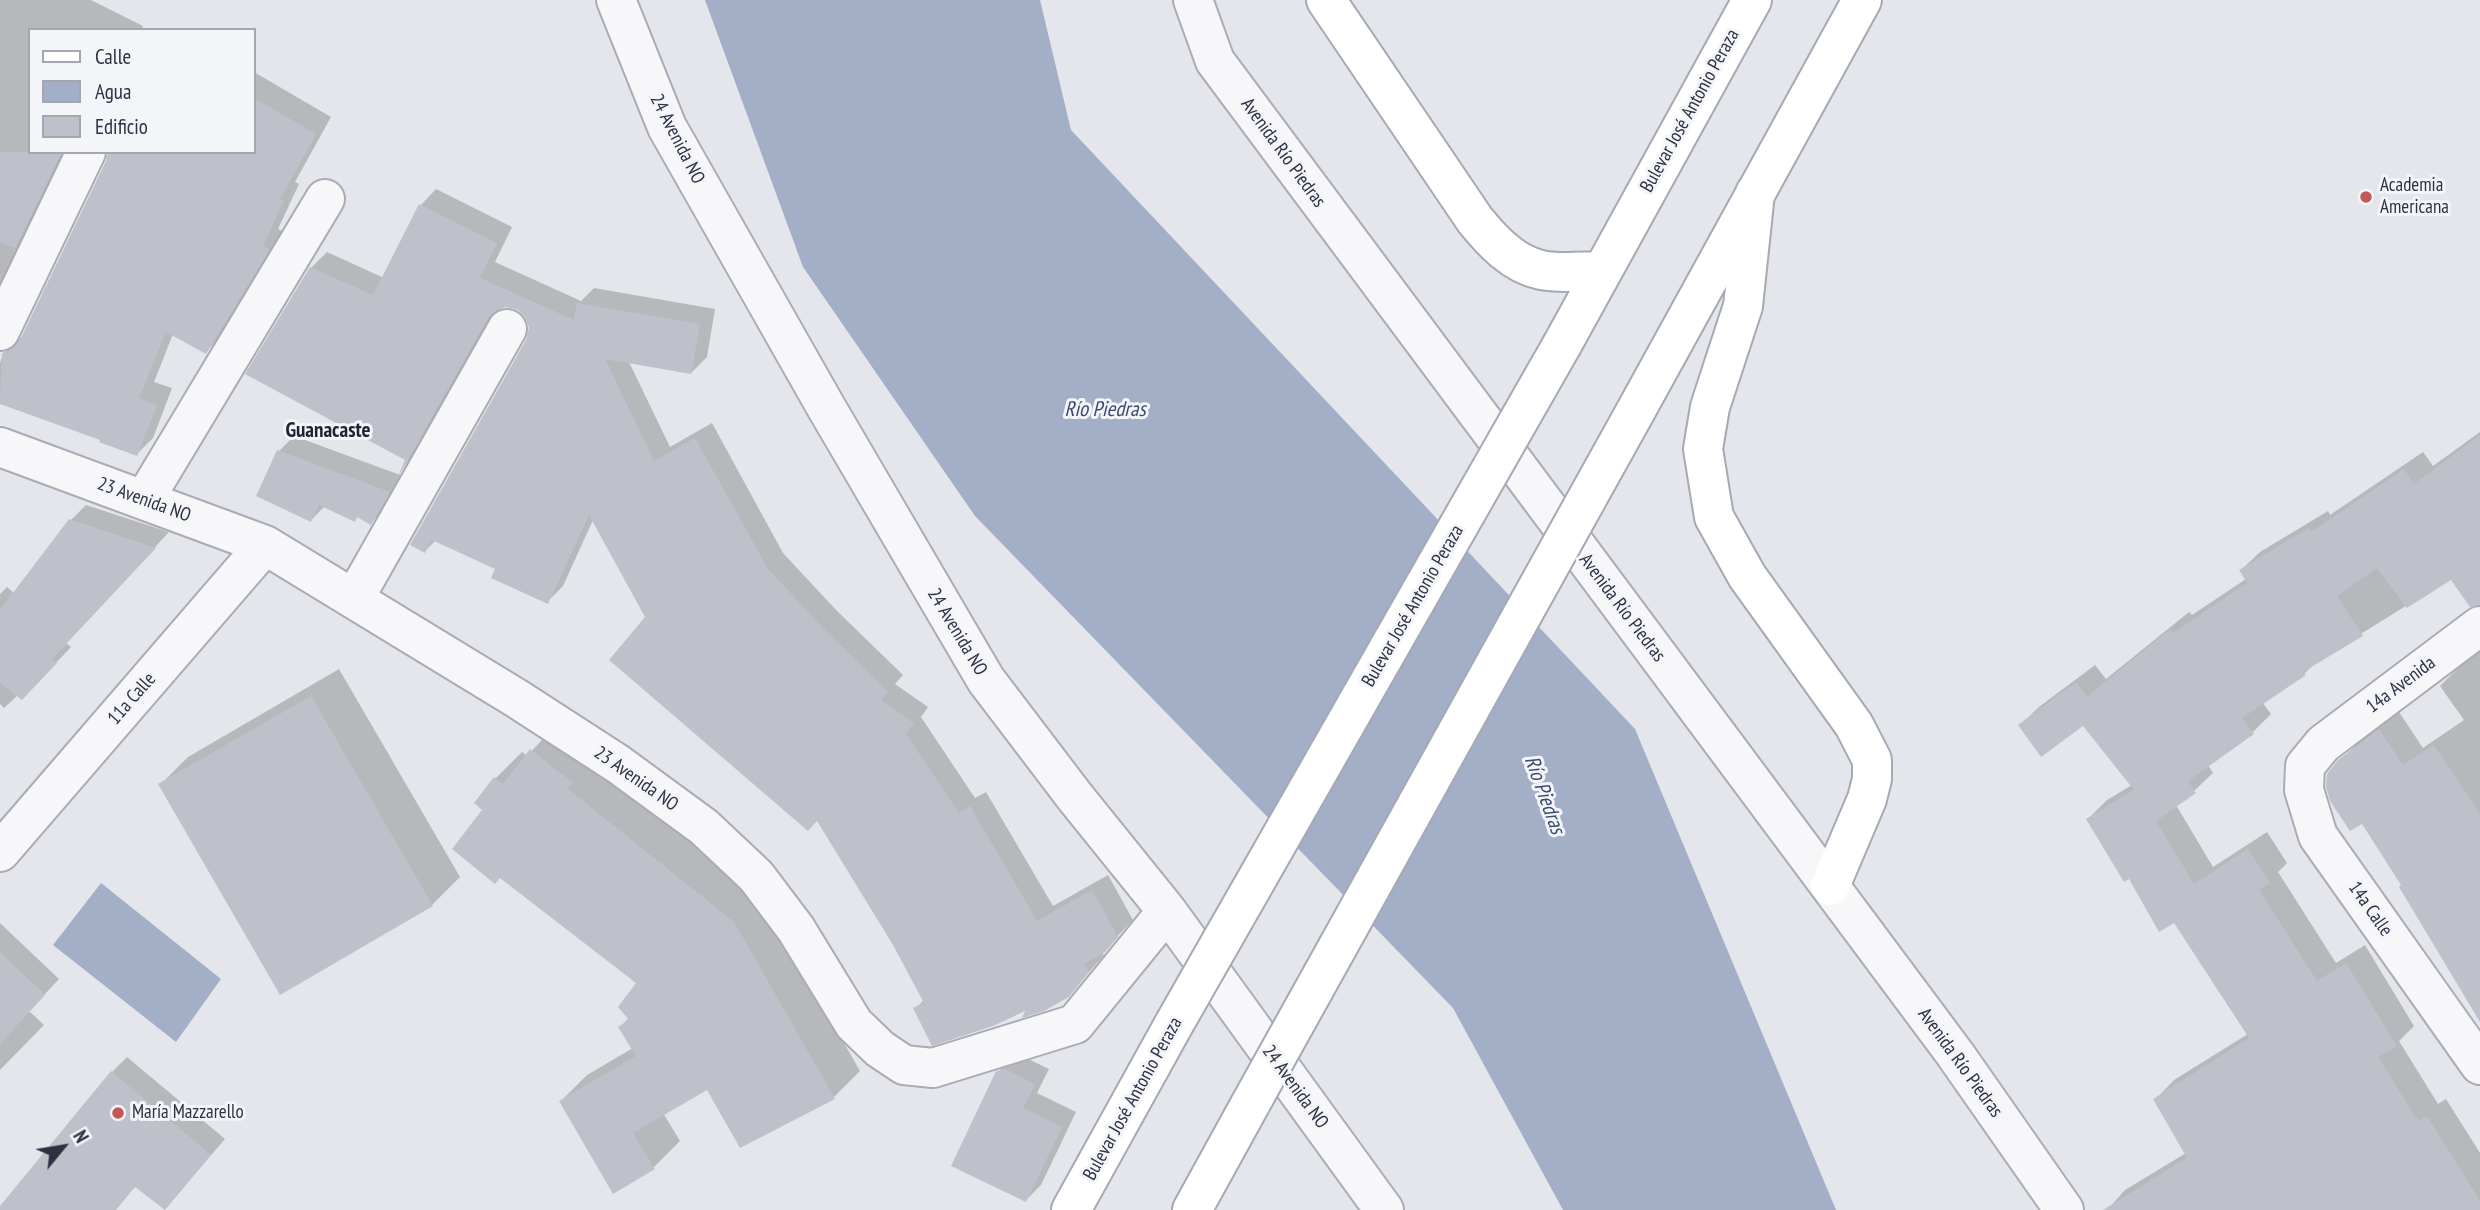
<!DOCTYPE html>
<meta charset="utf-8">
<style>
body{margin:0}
#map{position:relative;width:2480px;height:1210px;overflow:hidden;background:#e4e6eb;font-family:"PT Sans Narrow",sans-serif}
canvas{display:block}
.legend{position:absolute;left:28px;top:28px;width:228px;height:126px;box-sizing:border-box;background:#f4f5f8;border:2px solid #a4a7af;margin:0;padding:9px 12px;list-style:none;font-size:21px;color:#2d3142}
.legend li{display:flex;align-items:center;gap:14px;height:35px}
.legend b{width:35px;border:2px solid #a4a7af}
.north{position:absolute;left:28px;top:1112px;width:70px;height:70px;-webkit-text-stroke:5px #f4f5f8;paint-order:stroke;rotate:60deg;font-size:19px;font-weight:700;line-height:28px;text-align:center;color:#2d3142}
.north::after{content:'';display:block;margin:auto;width:24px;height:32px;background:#2d3142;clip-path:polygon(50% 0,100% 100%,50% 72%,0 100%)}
</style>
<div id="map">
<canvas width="2480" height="1210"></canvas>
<ul class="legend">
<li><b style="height:9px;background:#fff"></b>Calle</li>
<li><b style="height:19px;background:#a3aec7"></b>Agua</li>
<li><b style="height:19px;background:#bfc1ca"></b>Edificio</li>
</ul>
<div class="north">N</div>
</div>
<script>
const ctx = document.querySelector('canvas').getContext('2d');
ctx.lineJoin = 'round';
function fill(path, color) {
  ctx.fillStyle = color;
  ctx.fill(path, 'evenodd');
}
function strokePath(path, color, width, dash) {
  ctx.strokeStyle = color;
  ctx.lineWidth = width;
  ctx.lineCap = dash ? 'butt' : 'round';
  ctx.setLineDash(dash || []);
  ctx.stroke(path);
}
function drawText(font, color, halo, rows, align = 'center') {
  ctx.font = font + ' "PT Sans Narrow",sans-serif';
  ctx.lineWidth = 6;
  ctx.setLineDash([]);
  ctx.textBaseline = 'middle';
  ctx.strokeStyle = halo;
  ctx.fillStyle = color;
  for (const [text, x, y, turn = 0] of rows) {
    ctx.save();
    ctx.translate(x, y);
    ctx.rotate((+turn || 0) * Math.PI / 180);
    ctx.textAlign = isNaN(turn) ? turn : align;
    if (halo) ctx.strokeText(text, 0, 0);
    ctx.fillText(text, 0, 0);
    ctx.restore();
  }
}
fill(new Path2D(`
 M 705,0 L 1040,0 L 1071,130 L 1635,729 L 1836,1210 L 1563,1210 L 1453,1008 L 975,516 L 803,267 Z
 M 101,883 L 221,979 L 176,1042 L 53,945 Z`), '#a3aec7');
fill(new Path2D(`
 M 0,0 L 91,0 L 143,26 L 141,30 L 30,30 L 30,152 L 69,152 L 0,290 Z
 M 254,72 L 331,117 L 295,182 L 299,184 L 278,229 L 285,232 L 222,335 L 206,352 L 173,334 L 154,382 L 172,388 L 153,438 L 137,454 L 102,438 L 0,402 L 0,363 L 3,354 L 24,335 L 107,162 L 254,152 Z
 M 436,189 L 512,227 L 495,262 L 581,301 L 594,288 L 715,309 L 707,357 L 691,373 L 629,362 L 670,447 L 712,423 L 783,553 L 837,611 L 903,675 L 895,684 L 928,707 L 921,717 L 975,798 L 986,792 L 1053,906 L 1108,875 L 1133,920 L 1102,952 L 1104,955 L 1068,996 L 1028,1007 L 915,1009 L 924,1000 L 895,944 L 817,819 L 647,617 L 593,520 L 563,586 L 547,602 L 497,568 L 436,540 L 425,551 L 528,340 L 531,328 L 527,316 L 519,309 L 506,305 L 500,307 L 412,461 L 403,471 L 408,459 L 311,268 L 327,252 L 384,278 L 421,205 Z
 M 2480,432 L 2480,594 L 2451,578 L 2317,661 L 2304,674 L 2262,702 L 2271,714 L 2252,733 L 2208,765 L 2213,773 L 2194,791 L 2176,805 L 2213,867 L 2267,832 L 2287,863 L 2278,872 L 2336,963 L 2365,945 L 2414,1026 L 2399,1041 L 2438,1104 L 2446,1099 L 2480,1153 L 2480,1210 L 2107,1210 L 2125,1190 L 2186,1153 L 2156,1099 L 2174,1080 L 2248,1034 L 2174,921 L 2129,877 L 2088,819 L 2107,800 L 2132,785 L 2083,724 L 2020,725 L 2039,707 L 2095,665 L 2106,679 L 2189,612 L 2192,615 L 2246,579 L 2241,570 L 2260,552 L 2328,511 L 2330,515 L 2423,452 L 2433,466 Z
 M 294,436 L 403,476 L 386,508 L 371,523 L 358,516 L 354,520 L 325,506 L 311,520 L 258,496 L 279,451 Z
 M 86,505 L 169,532 L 66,643 L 71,647 L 37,683 L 18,695 L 4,708 L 0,704 L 0,594 L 7,587 L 15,594 L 71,520 Z
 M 2480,651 L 2480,1000 L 2403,885 L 2340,761 L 2360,741 L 2399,712 L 2423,748 L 2464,720 L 2440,686 L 2459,667 Z
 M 339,669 L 460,877 L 432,905 L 160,785 L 188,757 Z
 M 557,724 L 760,896 L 860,1071 L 834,1097 L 707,1088 L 663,1113 L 680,1141 L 654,1167 L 561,1101 L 587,1075 L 633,1048 L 620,1027 L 629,1018 L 639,983 L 476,803 L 496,778 L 522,752 L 527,756 Z
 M 0,923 L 59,979 L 29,1011 L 44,1025 L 0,1070 Z
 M 1020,1055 L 1049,1069 L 1037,1093 L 1076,1112 L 1041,1185 L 1026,1200 L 998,1072 L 1013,1057 Z
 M 127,1057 L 225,1139 L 164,1209 L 136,1185 L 116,1210 L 0,1210 L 112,1072 Z`), '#0003');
fill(new Path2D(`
 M 254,98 L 316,134 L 280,199 L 284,200 L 263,246 L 270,249 L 206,354 L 166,332 L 139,398 L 157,405 L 137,456 L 99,442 L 100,440 L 0,404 L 2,353 L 12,349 L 20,340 L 106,161 L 108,152 L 254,152 Z
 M 0,152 L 62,152 L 15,248 L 0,242 Z
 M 419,204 L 497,243 L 480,278 L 574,320 L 577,303 L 700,324 L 691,374 L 605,359 L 654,461 L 695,438 L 768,569 L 821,626 L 888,692 L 881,700 L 914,723 L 906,734 L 959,813 L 970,806 L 1037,921 L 1092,890 L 1118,937 L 1105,952 L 1084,964 L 1089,972 L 1069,997 L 1044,1011 L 1022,1018 L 1025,1011 L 993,1026 L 932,1046 L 913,1008 L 924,1003 L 893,945 L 817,821 L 808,831 L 609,660 L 645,617 L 589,515 L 548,604 L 491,578 L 495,569 L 432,540 L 425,553 L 410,545 L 526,340 L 529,328 L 525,317 L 518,310 L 506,307 L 497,310 L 488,318 L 397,479 L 405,460 L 245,374 L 310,267 L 373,295 Z
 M 2480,435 L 2480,605 L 2470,607 L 2451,580 L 2407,608 L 2377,568 L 2337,596 L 2363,636 L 2303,672 L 2306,675 L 2242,718 L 2254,734 L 2188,781 L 2196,793 L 2156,821 L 2194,884 L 2248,849 L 2270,883 L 2259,890 L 2317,981 L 2346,963 L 2397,1046 L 2378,1057 L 2418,1121 L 2427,1116 L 2480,1201 L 2480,1210 L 2103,1210 L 2187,1158 L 2153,1099 L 2249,1038 L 2174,923 L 2159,932 L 2129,879 L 2124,882 L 2086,819 L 2134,790 L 2083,726 L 2041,757 L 2018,725 L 2076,682 L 2087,697 L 2170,629 L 2173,633 L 2247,583 L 2239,570 L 2309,528 L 2311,532 L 2404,469 L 2414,484 Z
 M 277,450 L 390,492 L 371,525 L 357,517 L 355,522 L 319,505 L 311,522 L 256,496 Z
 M 69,519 L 156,548 L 52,659 L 57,663 L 22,700 L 0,683 L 0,610 Z
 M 311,696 L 433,906 L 280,995 L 158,784 Z
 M 2379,729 L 2403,765 L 2434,745 L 2480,814 L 2480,1022 L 2399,887 L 2401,885 L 2362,824 L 2350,831 L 2330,801 L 2326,787 L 2327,774 L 2338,760 Z
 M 530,749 L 573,783 L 568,789 L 734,922 L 835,1099 L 740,1148 L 707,1090 L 633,1133 L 655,1169 L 613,1194 L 559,1101 L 636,1056 L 618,1027 L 629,1020 L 618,1007 L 636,983 L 500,878 L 495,884 L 452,849 L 482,810 L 474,803 L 494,777 L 503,784 Z
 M 0,952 L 45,995 L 0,1044 Z
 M 1005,1069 L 1035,1084 L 1023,1108 L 1062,1127 L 1026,1202 L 951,1166 L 996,1071 Z
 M 111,1071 L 211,1155 L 165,1210 L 135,1187 L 115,1210 L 0,1210 L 0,1206 Z`), '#bfc1ca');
const minor = new Path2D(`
 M 616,0 L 667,127 L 826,407 L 986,680 L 1075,797 L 1167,911 L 1384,1210
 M 1193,0 L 1215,61 L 1955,1054 L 2064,1210
 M 0,331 L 86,152
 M 0,447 L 265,545 L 516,698 L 618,764 L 704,827 L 756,876 L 796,929 L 854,1024 L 880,1049 L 904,1065 L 933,1068 L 1075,1024 L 1167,911
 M 144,500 L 325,199
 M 354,599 L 507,329
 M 2480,626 L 2323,744 L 2305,766 L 2304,790 L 2318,836 L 2480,1065
 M 0,852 L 265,545`);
const major = new Path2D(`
 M 1326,0 L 1475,220 C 1492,241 1513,264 1541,270 C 1560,274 1583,271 1602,271
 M 1755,193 L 1743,306 L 1710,407 L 1703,449 L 1714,517 L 1747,576 L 1854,725 L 1872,760 L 1872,779 L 1867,799 L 1830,886
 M 1563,343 L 1752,0
 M 1634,414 L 1862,0
 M 1071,1210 L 1174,1024
 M 1192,1210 L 1252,1101`);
strokePath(minor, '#a9acb5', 42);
strokePath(major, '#a5a9b6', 42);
strokePath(minor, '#f7f7f9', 38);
strokePath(major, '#fff', 38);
const majorBridge = new Path2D(`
 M 1174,1024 L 1563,343
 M 1252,1101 L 1634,414`);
strokePath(majorBridge, '#a5a9b6', 42, []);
strokePath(majorBridge, '#fff', 38);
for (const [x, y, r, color] of [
 [2366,197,7,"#c45856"],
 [118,1113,7,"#c45856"]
]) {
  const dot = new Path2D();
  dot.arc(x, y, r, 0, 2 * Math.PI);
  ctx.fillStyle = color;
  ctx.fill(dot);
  strokePath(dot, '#f4f5f8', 2.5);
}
drawText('19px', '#2d3142', '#f4f5f8', [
 ["Bulevar José Antonio Peraza",1690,111,-61],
 ["24 Avenida NO",677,139,63],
 ["Avenida Río Piedras",1283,153,54],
 ["23 Avenida NO",144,500,20],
 ["Bulevar José Antonio Peraza",1413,606,-60],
 ["Avenida Río Piedras",1622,608,53],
 ["24 Avenida NO",957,632,59],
 ["14a Avenida",2401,685,-37],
 ["11a Calle",132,699,-49],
 ["23 Avenida NO",636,779,35],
 ["14a Calle",2370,909,55],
 ["Avenida Río Piedras",1960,1063,54],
 ["24 Avenida NO",1295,1087,54],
 ["Bulevar José Antonio Peraza",1133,1099,-61]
]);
drawText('19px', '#2d3142', '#f4f5f8', [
 ["Academia",2380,186],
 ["Americana",2380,208],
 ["María Mazzarello",132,1113]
], 'left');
drawText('italic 21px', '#3b4a73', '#f4f5f8', [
 ["Río Piedras",1105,410],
 ["Río Piedras",1544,795,70]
]);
drawText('bold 21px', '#1f2333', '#f4f5f8', [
 ["Guanacaste",328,431]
]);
</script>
